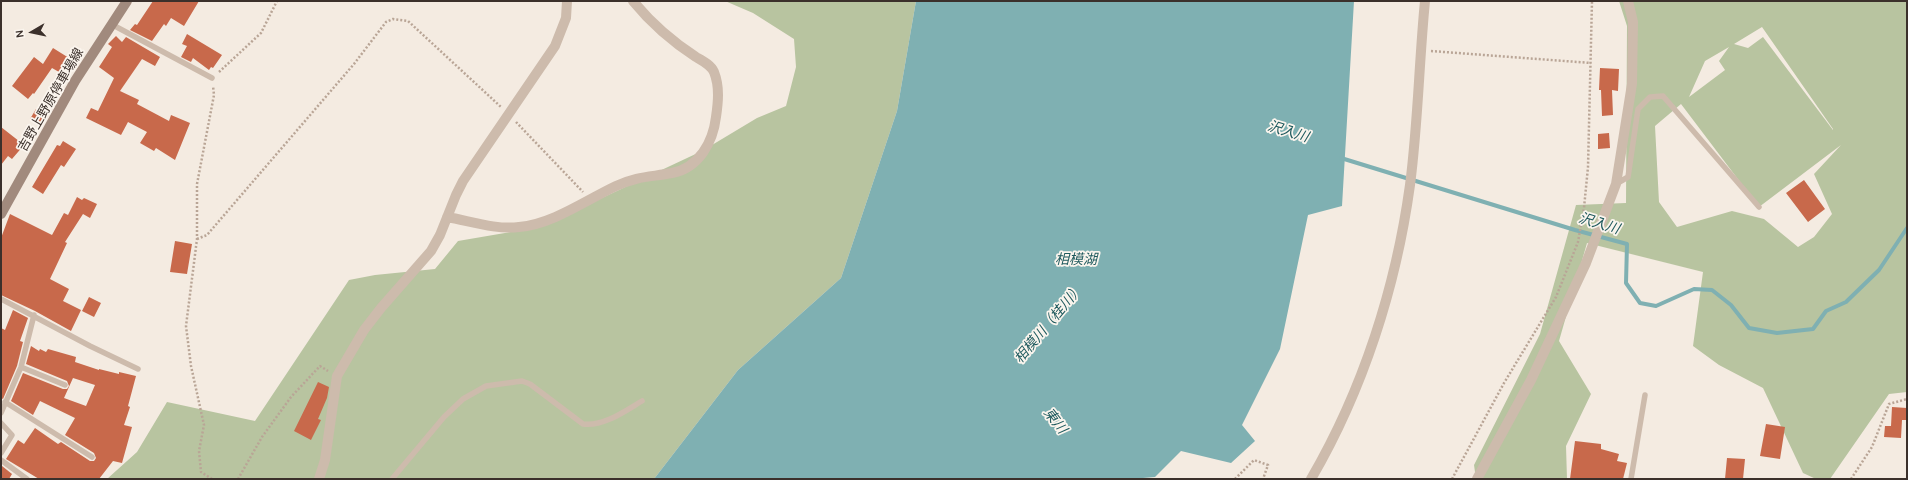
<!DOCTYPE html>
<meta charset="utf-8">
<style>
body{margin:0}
#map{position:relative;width:1908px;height:480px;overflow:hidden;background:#f4ebe1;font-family:Karla,sans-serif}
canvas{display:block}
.frame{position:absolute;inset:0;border:2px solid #3b302b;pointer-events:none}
.north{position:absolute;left:12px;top:12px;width:40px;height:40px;-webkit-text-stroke:3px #fbf5ee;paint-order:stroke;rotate:261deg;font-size:11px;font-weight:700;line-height:16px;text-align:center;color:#3b302b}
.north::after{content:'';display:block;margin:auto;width:14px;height:18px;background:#3b302b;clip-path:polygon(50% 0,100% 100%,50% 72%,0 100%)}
</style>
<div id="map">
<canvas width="1908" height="480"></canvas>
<div class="frame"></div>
<div class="north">N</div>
</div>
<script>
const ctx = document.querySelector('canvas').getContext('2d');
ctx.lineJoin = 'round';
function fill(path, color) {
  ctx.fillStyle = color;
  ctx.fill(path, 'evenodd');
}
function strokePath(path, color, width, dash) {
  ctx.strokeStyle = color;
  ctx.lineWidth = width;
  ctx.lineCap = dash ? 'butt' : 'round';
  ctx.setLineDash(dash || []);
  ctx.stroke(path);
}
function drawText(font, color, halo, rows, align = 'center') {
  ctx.font = font + ' Karla,"Noto Sans JP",sans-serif';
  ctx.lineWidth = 3.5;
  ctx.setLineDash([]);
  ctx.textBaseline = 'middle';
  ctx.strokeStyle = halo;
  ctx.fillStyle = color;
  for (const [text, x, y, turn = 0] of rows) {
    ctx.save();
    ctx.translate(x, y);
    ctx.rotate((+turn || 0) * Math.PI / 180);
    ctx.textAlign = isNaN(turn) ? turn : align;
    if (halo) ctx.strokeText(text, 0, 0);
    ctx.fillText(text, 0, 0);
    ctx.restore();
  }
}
fill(new Path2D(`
 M 725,1 L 916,1 L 897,111 L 841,278 L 738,370 L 654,479 L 107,479 L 137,452 L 167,402 L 255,421 L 349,280 L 375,275 L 435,269 L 458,241 L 540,227 L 702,151 L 757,118 L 786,106 L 796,67 L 794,39 L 753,13 Z
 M 1619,1 L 1907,1 L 1907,392 L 1889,394 L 1830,479 L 1816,479 L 1803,473 L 1763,388 L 1719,365 L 1693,346 L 1703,272 L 1587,243 L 1559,341 L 1591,394 L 1566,446 L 1567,479 L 1476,479 L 1474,465 L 1540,334 L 1576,205 L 1626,203 L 1627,26 ZM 1762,27 L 1833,129 L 1833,130 L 1763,37 L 1748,48 L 1734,44 ZM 1729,47 L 1719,61 L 1725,70 L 1689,97 L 1705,61 ZM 1681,104 L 1759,207 L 1841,145 L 1814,174 L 1832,214 L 1814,237 L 1798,247 L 1764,219 L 1732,211 L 1677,227 L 1659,202 L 1655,126 Z`), '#b8c4a0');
fill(new Path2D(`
 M 916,1 L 1354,1 L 1342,206 L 1308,215 L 1280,349 L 1242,425 L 1255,441 L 1231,463 L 1181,451 L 1155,477 L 1131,479 L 654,479 L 738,370 L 841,278 L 897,111 Z`), '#7fb0b2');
strokePath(new Path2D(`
 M 1341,158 L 1575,230 L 1627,244 L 1626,283 L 1640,303 L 1656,306 L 1694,289 L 1712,290 L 1731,305 L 1749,328 L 1777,333 L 1813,329 L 1826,311 L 1846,302 L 1879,270 L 1907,228`), '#7fb0b2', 4);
fill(new Path2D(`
 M 153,1 L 199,1 L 184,26 L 171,18 L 166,26 L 164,24 L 152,41 L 130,30 L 135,24 L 137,25 Z
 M 187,34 L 222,55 L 213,68 L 211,67 L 209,70 L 193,58 L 191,62 L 181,57 L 187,46 L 182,44 Z
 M 116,36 L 122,42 L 126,37 L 160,57 L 155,66 L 142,59 L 120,91 L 139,100 L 137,104 L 169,121 L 171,115 L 190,123 L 175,160 L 156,148 L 154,151 L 140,143 L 147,132 L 128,122 L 121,135 L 86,118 L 91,108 L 98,111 L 114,78 L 99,67 L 112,47 L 108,44 Z
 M 53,48 L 69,58 L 59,72 L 52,68 L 34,94 L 33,93 L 28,99 L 12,86 L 34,57 L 43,64 Z
 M 1600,68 L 1619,69 L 1618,91 L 1612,90 L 1613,115 L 1602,116 L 1601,90 L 1599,90 Z
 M 36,109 L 48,116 L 42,126 L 30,119 Z
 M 1,127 L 24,145 L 12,159 L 8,156 L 1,165 Z
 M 1609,133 L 1610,148 L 1598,149 L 1598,134 Z
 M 63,141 L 76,149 L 64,167 L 61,165 L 43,194 L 32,187 L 57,145 L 60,146 Z
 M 1804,180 L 1825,209 L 1808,222 L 1786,193 Z
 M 77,197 L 82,200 L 84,198 L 97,204 L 90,218 L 83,214 L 65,242 L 67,243 L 50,279 L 69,289 L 63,301 L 81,310 L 71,331 L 35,311 L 1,295 L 1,238 L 10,214 L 52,235 L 64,213 L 68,215 Z
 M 175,241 L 192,244 L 187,274 L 170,272 Z
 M 89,297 L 101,303 L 94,317 L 82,311 Z
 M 13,310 L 28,318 L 20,341 L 23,342 L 17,366 L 3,399 L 1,398 L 1,328 L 5,330 Z
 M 31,346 L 39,351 L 40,349 L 46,352 L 48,349 L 76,357 L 75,362 L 99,370 L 99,369 L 119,374 L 119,372 L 136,376 L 128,406 L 130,407 L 124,425 L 132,427 L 122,463 L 113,461 L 99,479 L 39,479 L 6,459 L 18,440 L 24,444 L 35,428 L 58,444 L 61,442 L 90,461 L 94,461 L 96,458 L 94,453 L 65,435 L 75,418 L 40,401 L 33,415 L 11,401 L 23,373 L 63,389 L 67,389 L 69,386 L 67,381 L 26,364 ZM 73,378 L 95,385 L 86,406 L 64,398 Z
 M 318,382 L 329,387 L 327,398 L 318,419 L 321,420 L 311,440 L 294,431 Z
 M 1892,407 L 1907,408 L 1907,420 L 1902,420 L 1901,438 L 1884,437 L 1885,426 L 1891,426 Z
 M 1766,424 L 1785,427 L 1780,459 L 1760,456 Z
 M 1575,441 L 1601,444 L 1601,449 L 1619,454 L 1617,461 L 1627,463 L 1623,479 L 1570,479 Z
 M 1727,458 L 1745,459 L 1743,479 L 1725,479 Z
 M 2,466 L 12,474 L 9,479 L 1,479 Z`), '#c8694b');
strokePath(new Path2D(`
 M 1431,51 L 1591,63
 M 219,72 L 261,33 L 277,1
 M 516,122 L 583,192
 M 197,239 L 207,235 L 354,64 L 386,22 L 393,19 L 408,21 L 501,107
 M 212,479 L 201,472 L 199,451 L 204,425 L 191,366 L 186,326 L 197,239 L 197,184 L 214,95 L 213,86
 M 238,479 L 262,437 L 291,397 L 320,366 L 328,371
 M 1235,479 L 1254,460 L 1268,465 L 1263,479
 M 1452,479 L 1504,383 L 1556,297 L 1578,242 L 1584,208 L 1588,167 L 1592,1
 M 1851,479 L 1872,447 L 1889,404 L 1907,399`), '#b9a596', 2.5, [2, 2]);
strokePath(new Path2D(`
 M 111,24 L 212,78
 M 1616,184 L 1628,177 L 1638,109 L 1650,97 L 1663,96 L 1759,207
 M 1,299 L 90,346 L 138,369
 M 21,367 L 65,385
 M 5,402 L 92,457
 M 1,413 L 21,367 L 34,315
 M 1,423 L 12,435 L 1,453
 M 1,460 L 27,479
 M 392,479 L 444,417 L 463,399 L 486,386 L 522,381 L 530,384 L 583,424 C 603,427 625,411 642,401
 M 1631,479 L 1645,395`), '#cdbbac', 5.5);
strokePath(new Path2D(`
 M 447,217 C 470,221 496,230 519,227 C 553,224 586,200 616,186 C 637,176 651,177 672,173 C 699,168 713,142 716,117 C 718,103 720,87 714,72 C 711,65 703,61 696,57 C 673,42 651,23 633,1
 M 319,479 L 325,460 L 337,376 L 364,330 L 381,308 L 431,251 L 440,235 L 456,195 L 463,181 L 555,46 L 566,18 L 567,1
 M 1311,479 C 1363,390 1396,287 1410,185 C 1418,124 1419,62 1425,1
 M 1477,479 L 1531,380 L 1586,263 L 1616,184 L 1632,84 L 1633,22 L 1628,1`), '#cdbbac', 10);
strokePath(new Path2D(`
 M 1,214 L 75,81 L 127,1`), '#a18a7d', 10);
drawText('13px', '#3b302b', '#fbf5ee', [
 ["吉野上野原停車場線",51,100,-60]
]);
drawText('italic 14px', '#1f5a5e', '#fbf5ee', [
 ["沢入川",1288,132,17],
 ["沢入川",1599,224,17],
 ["相模湖",1076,260],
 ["相模川（桂川）",1049,324,-50],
 ["東川",1055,421,52]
]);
</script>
